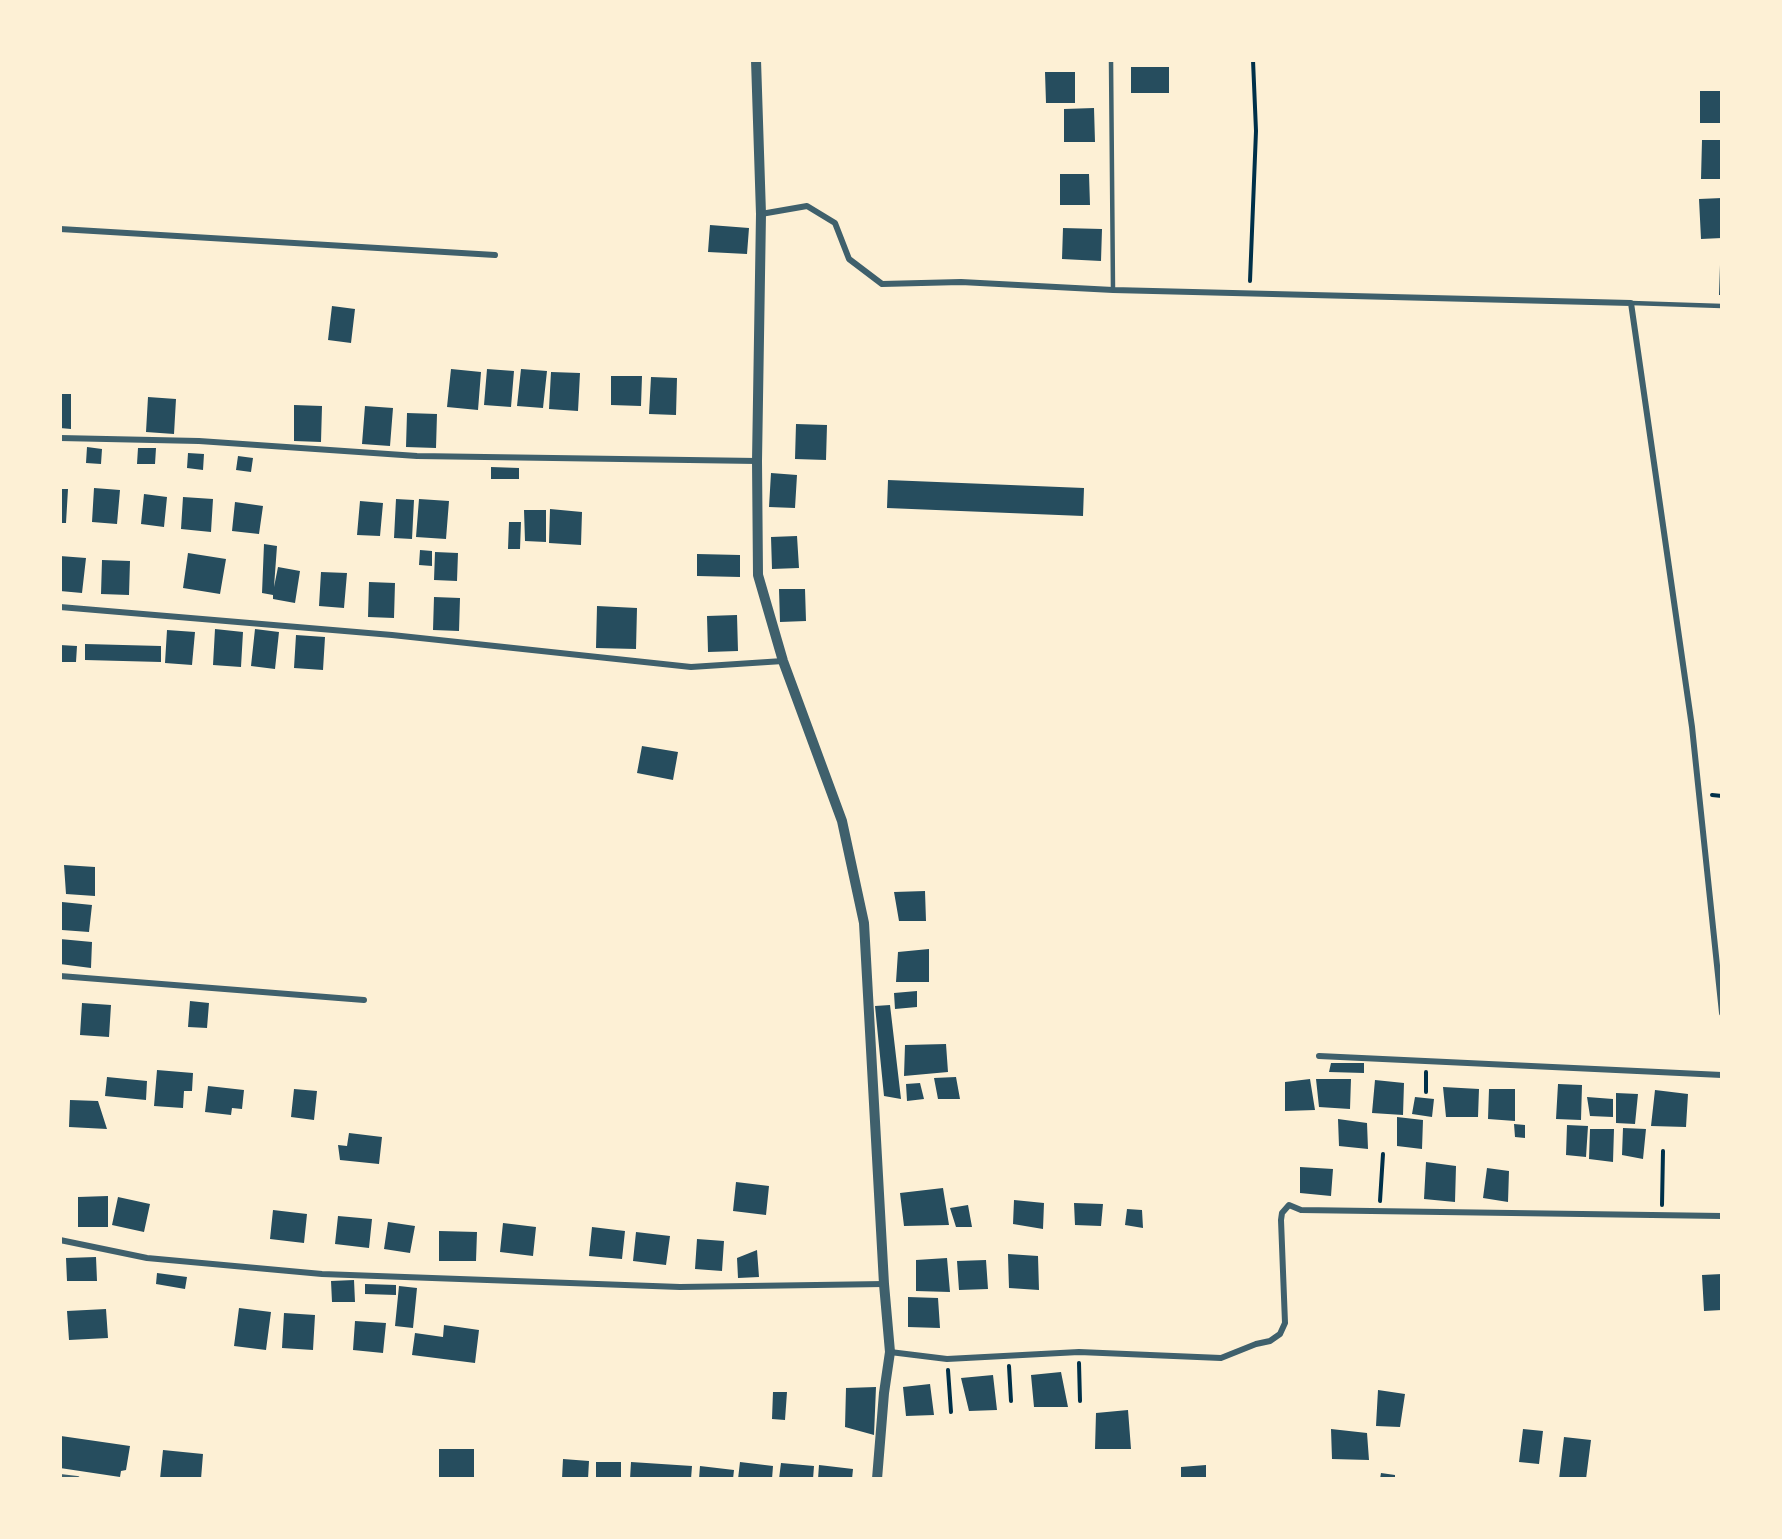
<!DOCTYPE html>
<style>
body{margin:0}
#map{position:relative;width:1782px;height:1539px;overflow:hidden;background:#fdf0d5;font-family:"DM Sans",sans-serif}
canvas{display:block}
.frame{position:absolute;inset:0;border:62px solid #fdf0d5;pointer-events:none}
</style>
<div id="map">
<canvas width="1782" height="1539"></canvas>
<div class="frame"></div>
</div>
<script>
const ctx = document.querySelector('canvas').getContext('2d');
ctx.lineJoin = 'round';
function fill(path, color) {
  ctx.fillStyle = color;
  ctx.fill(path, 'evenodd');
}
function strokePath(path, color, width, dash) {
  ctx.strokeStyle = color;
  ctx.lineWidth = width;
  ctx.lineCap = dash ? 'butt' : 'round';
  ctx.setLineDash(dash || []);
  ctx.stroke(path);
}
fill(new Path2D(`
 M 1131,67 L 1169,67 L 1169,93 L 1131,93 Z
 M 1045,72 L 1075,72 L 1075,103 L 1046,103 Z
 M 1700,91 L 1722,91 L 1722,123 L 1700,123 Z
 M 1094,108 L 1095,142 L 1064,142 L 1064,109 Z
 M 1702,140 L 1722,140 L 1722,179 L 1701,179 Z
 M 1060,174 L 1089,174 L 1090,205 L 1060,205 Z
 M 1722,198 L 1722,238 L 1701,239 L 1699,199 Z
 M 710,225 L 749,228 L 747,254 L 708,252 Z
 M 1063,228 L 1102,229 L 1101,261 L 1062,259 Z
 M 1720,265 L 1722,265 L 1722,295 L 1719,295 Z
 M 332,306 L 355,309 L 351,343 L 328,340 Z
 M 451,369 L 481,372 L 478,410 L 447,407 Z
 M 487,369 L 514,371 L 511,407 L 484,405 Z
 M 521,369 L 547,371 L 543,408 L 517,406 Z
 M 551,372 L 580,373 L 578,411 L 549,409 Z
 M 611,376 L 642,376 L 641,406 L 611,405 Z
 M 651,377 L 677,378 L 676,415 L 649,414 Z
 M 60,394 L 71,394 L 71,429 L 60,428 Z
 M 148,397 L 176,399 L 174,434 L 146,432 Z
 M 294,405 L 322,406 L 321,442 L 294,441 Z
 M 365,406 L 393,408 L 390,446 L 362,444 Z
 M 407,413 L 437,414 L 436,448 L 406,447 Z
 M 796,424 L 827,425 L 826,460 L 795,459 Z
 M 87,447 L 102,449 L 101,464 L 86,463 Z
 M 138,448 L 156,448 L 155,464 L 137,464 Z
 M 188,453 L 204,454 L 203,470 L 187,468 Z
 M 238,456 L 253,458 L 251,472 L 236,470 Z
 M 491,467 L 519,468 L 519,479 L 491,479 Z
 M 771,473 L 797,475 L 795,508 L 769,507 Z
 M 888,480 L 1084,488 L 1083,516 L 887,508 Z
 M 94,488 L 120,490 L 117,524 L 92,522 Z
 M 60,489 L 68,489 L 66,523 L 60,523 Z
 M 144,494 L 167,497 L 164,527 L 141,524 Z
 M 183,497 L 213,499 L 211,532 L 181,529 Z
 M 396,499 L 414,500 L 412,539 L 394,538 Z
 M 419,499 L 449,501 L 446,539 L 416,537 Z
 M 360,501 L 383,503 L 380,536 L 357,535 Z
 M 235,502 L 263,506 L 259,534 L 232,531 Z
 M 550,509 L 582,512 L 581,545 L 549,543 Z
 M 524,510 L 546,510 L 546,542 L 525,541 Z
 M 509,522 L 521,522 L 520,549 L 508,549 Z
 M 797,536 L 799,568 L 772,569 L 771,537 Z
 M 264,544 L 277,546 L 274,587 L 278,567 L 300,571 L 295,603 L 273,599 L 273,595 L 262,593 Z
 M 420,550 L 432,551 L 432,566 L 419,565 Z
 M 435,552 L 458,553 L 457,581 L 434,580 Z
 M 188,553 L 226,559 L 220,594 L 183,588 Z
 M 697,554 L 740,555 L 740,577 L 697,576 Z
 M 60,556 L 86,558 L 82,593 L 60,591 Z
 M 102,560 L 130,561 L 129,595 L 101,594 Z
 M 321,572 L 347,573 L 344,608 L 319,606 Z
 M 369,582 L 395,583 L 394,618 L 368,617 Z
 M 779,589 L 805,589 L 806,621 L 780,622 Z
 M 434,597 L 460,598 L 459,631 L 433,630 Z
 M 597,606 L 637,608 L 636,649 L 596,648 Z
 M 737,615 L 738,651 L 708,652 L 707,616 Z
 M 215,629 L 243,632 L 241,667 L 213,665 Z
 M 255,629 L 279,632 L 275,669 L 251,666 Z
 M 167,630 L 195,632 L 192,665 L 165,663 Z
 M 296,635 L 325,637 L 323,670 L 294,668 Z
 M 85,644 L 161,646 L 161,662 L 85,660 Z
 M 60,645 L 77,646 L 76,662 L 60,662 Z
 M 642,746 L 678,752 L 673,780 L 637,773 Z
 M 64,865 L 95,867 L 95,896 L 66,894 Z
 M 925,891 L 926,921 L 899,921 L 894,892 Z
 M 62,902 L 92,905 L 89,932 L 62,930 Z
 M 60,939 L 92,942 L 91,968 L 60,964 Z
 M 929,949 L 929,982 L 896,982 L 898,952 Z
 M 917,991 L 917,1007 L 895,1009 L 894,993 Z
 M 190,1001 L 209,1003 L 207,1028 L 188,1027 Z
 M 82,1003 L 111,1005 L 109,1037 L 80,1035 Z
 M 890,1005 L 901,1099 L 884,1096 L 875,1006 Z
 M 946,1044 L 948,1072 L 904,1076 L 905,1045 Z
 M 1331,1063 L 1364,1063 L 1364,1073 L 1329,1072 Z
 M 157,1070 L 193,1073 L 192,1091 L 184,1091 L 183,1108 L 154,1106 Z
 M 107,1077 L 147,1081 L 146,1100 L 105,1096 Z
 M 956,1077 L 960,1099 L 938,1099 L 934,1078 Z
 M 1310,1079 L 1315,1110 L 1285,1111 L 1285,1082 Z
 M 1316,1079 L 1351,1079 L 1350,1109 L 1319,1107 Z
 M 1375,1080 L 1404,1083 L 1403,1115 L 1372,1113 Z
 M 920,1083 L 924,1099 L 907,1101 L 906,1084 Z
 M 1558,1084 L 1582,1085 L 1581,1120 L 1556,1119 Z
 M 208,1086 L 244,1090 L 242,1109 L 232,1108 L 231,1115 L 205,1112 Z
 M 1443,1087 L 1479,1089 L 1478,1117 L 1446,1117 Z
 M 294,1089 L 317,1091 L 314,1120 L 291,1117 Z
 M 1489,1089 L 1515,1089 L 1515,1121 L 1488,1119 Z
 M 1655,1090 L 1688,1094 L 1686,1127 L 1651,1126 Z
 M 1616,1093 L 1638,1094 L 1635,1124 L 1616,1123 Z
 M 1415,1097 L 1434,1099 L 1432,1117 L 1412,1114 Z
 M 1587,1097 L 1613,1099 L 1613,1117 L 1590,1116 Z
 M 70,1100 L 98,1101 L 107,1129 L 69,1127 Z
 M 1397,1117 L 1423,1120 L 1422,1149 L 1397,1146 Z
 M 1338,1119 L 1367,1123 L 1368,1149 L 1339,1146 Z
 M 1514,1124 L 1525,1125 L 1525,1138 L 1515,1137 Z
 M 1567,1125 L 1588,1126 L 1586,1157 L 1566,1155 Z
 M 1623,1128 L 1646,1129 L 1643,1159 L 1622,1155 Z
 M 1590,1129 L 1614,1129 L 1613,1162 L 1589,1159 Z
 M 349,1133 L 382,1137 L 379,1164 L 340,1160 L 338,1145 L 347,1146 Z
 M 1426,1162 L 1456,1166 L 1455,1202 L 1424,1199 Z
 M 1300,1167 L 1333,1169 L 1331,1196 L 1300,1193 Z
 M 1487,1168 L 1509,1171 L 1508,1202 L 1483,1198 Z
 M 736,1182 L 769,1186 L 766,1215 L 733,1211 Z
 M 943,1188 L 949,1225 L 904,1226 L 900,1193 Z
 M 108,1196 L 108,1227 L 78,1227 L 78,1197 Z
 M 118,1197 L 150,1204 L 144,1232 L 112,1225 Z
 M 1014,1200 L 1044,1203 L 1043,1229 L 1013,1224 Z
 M 1074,1203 L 1103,1204 L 1101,1226 L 1075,1225 Z
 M 968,1205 L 972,1227 L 956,1227 L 950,1208 Z
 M 1127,1209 L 1142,1210 L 1143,1228 L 1125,1225 Z
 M 273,1210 L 307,1214 L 304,1243 L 270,1239 Z
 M 338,1216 L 372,1219 L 369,1248 L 335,1244 Z
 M 388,1222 L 415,1226 L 410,1253 L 384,1249 Z
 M 503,1223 L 536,1227 L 533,1256 L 500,1252 Z
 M 592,1227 L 625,1231 L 622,1259 L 589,1256 Z
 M 439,1231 L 477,1232 L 476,1261 L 439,1261 Z
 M 636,1232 L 670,1236 L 666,1265 L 633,1261 Z
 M 697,1239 L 724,1241 L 722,1271 L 695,1269 Z
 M 757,1250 L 759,1277 L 738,1278 L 737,1258 Z
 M 1008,1254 L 1038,1256 L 1039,1290 L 1009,1288 Z
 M 96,1257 L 97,1281 L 67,1281 L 66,1258 Z
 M 947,1258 L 950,1292 L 916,1291 L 916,1260 Z
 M 986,1260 L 988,1289 L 959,1290 L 957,1261 Z
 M 157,1273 L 187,1277 L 185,1289 L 156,1284 Z
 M 1722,1274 L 1722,1310 L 1704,1311 L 1702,1275 Z
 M 354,1280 L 355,1302 L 332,1302 L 331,1281 Z
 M 365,1284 L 396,1285 L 396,1295 L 365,1294 Z
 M 399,1286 L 417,1288 L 413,1328 L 395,1326 Z
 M 908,1297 L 938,1298 L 940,1328 L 908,1327 Z
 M 239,1308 L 271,1312 L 266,1350 L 234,1346 Z
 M 106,1309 L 108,1338 L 69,1340 L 67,1311 Z
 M 284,1313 L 315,1315 L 313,1350 L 282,1348 Z
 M 355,1321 L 386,1323 L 383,1353 L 353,1350 Z
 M 444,1325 L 479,1330 L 475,1363 L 412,1355 L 415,1333 L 443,1337 Z
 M 1061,1372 L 1068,1407 L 1034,1407 L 1031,1375 Z
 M 993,1375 L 997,1410 L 969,1411 L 961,1378 Z
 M 930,1384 L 934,1415 L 906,1416 L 903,1387 Z
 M 876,1387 L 874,1435 L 845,1427 L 846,1388 Z
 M 1378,1390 L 1405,1394 L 1400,1427 L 1376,1426 Z
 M 773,1392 L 787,1392 L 785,1420 L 772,1419 Z
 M 1128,1410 L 1131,1449 L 1095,1449 L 1096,1413 Z
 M 1331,1429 L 1367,1433 L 1369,1460 L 1332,1459 Z
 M 1523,1429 L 1543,1431 L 1539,1464 L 1519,1462 Z
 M 61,1436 L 130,1446 L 126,1470 L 121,1471 L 120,1477 L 60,1468 Z
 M 1564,1437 L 1591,1440 L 1586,1479 L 1559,1479 Z
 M 439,1449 L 474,1449 L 474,1479 L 439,1479 Z
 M 163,1450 L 203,1454 L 201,1479 L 160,1479 Z
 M 563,1459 L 589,1461 L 588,1479 L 562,1479 Z
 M 596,1462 L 621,1462 L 621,1479 L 596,1479 Z
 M 631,1462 L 692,1466 L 691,1479 L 630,1479 Z
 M 740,1462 L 773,1466 L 772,1479 L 738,1479 Z
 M 781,1463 L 814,1466 L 813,1479 L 779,1479 Z
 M 819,1465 L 853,1469 L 852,1479 L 818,1479 Z
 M 1206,1465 L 1206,1479 L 1181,1479 L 1181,1467 Z
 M 700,1466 L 734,1470 L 733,1479 L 699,1479 Z
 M 1381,1473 L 1395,1475 L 1395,1479 L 1380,1479 Z`), '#264d5e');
strokePath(new Path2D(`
 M 1250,281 L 1256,131 L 1253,60
 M 1712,795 L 1722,796
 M 1426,1072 L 1426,1092
 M 1380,1201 L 1383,1154
 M 1662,1205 L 1663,1151
 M 1079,1363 L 1080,1401
 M 1009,1366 L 1011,1401
 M 948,1370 L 951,1412`), '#003049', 4);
strokePath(new Path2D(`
 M 1111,60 L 1113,290
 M 1631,303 L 1722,306`), '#3f606c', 4.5);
strokePath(new Path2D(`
 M 761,214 L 807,206 L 835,223 L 849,259 L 882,284 L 961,282 L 1113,290 L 1631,303 L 1692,727 L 1722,1013
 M 60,229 L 495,255
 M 60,438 L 199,441 L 417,456 L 757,461
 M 60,607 L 392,635 L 691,667 L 783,661
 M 60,976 L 364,1000
 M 1319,1056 L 1722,1075
 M 60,1240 L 147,1258 L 322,1274 L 680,1287 L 884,1284
 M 890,1352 L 947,1359 L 1079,1352 L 1221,1358 L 1256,1344 L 1270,1341 L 1280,1334 L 1285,1323 L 1281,1220 L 1282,1213 L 1289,1205 L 1301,1210 L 1722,1216
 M 60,1477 L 77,1479`), '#3f606c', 6);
strokePath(new Path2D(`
 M 756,60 L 761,214 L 757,461 L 758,575 L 783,661 L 842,821 L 864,923 L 884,1284 L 890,1352 L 884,1393 L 877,1479`), '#3f606c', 10);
</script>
